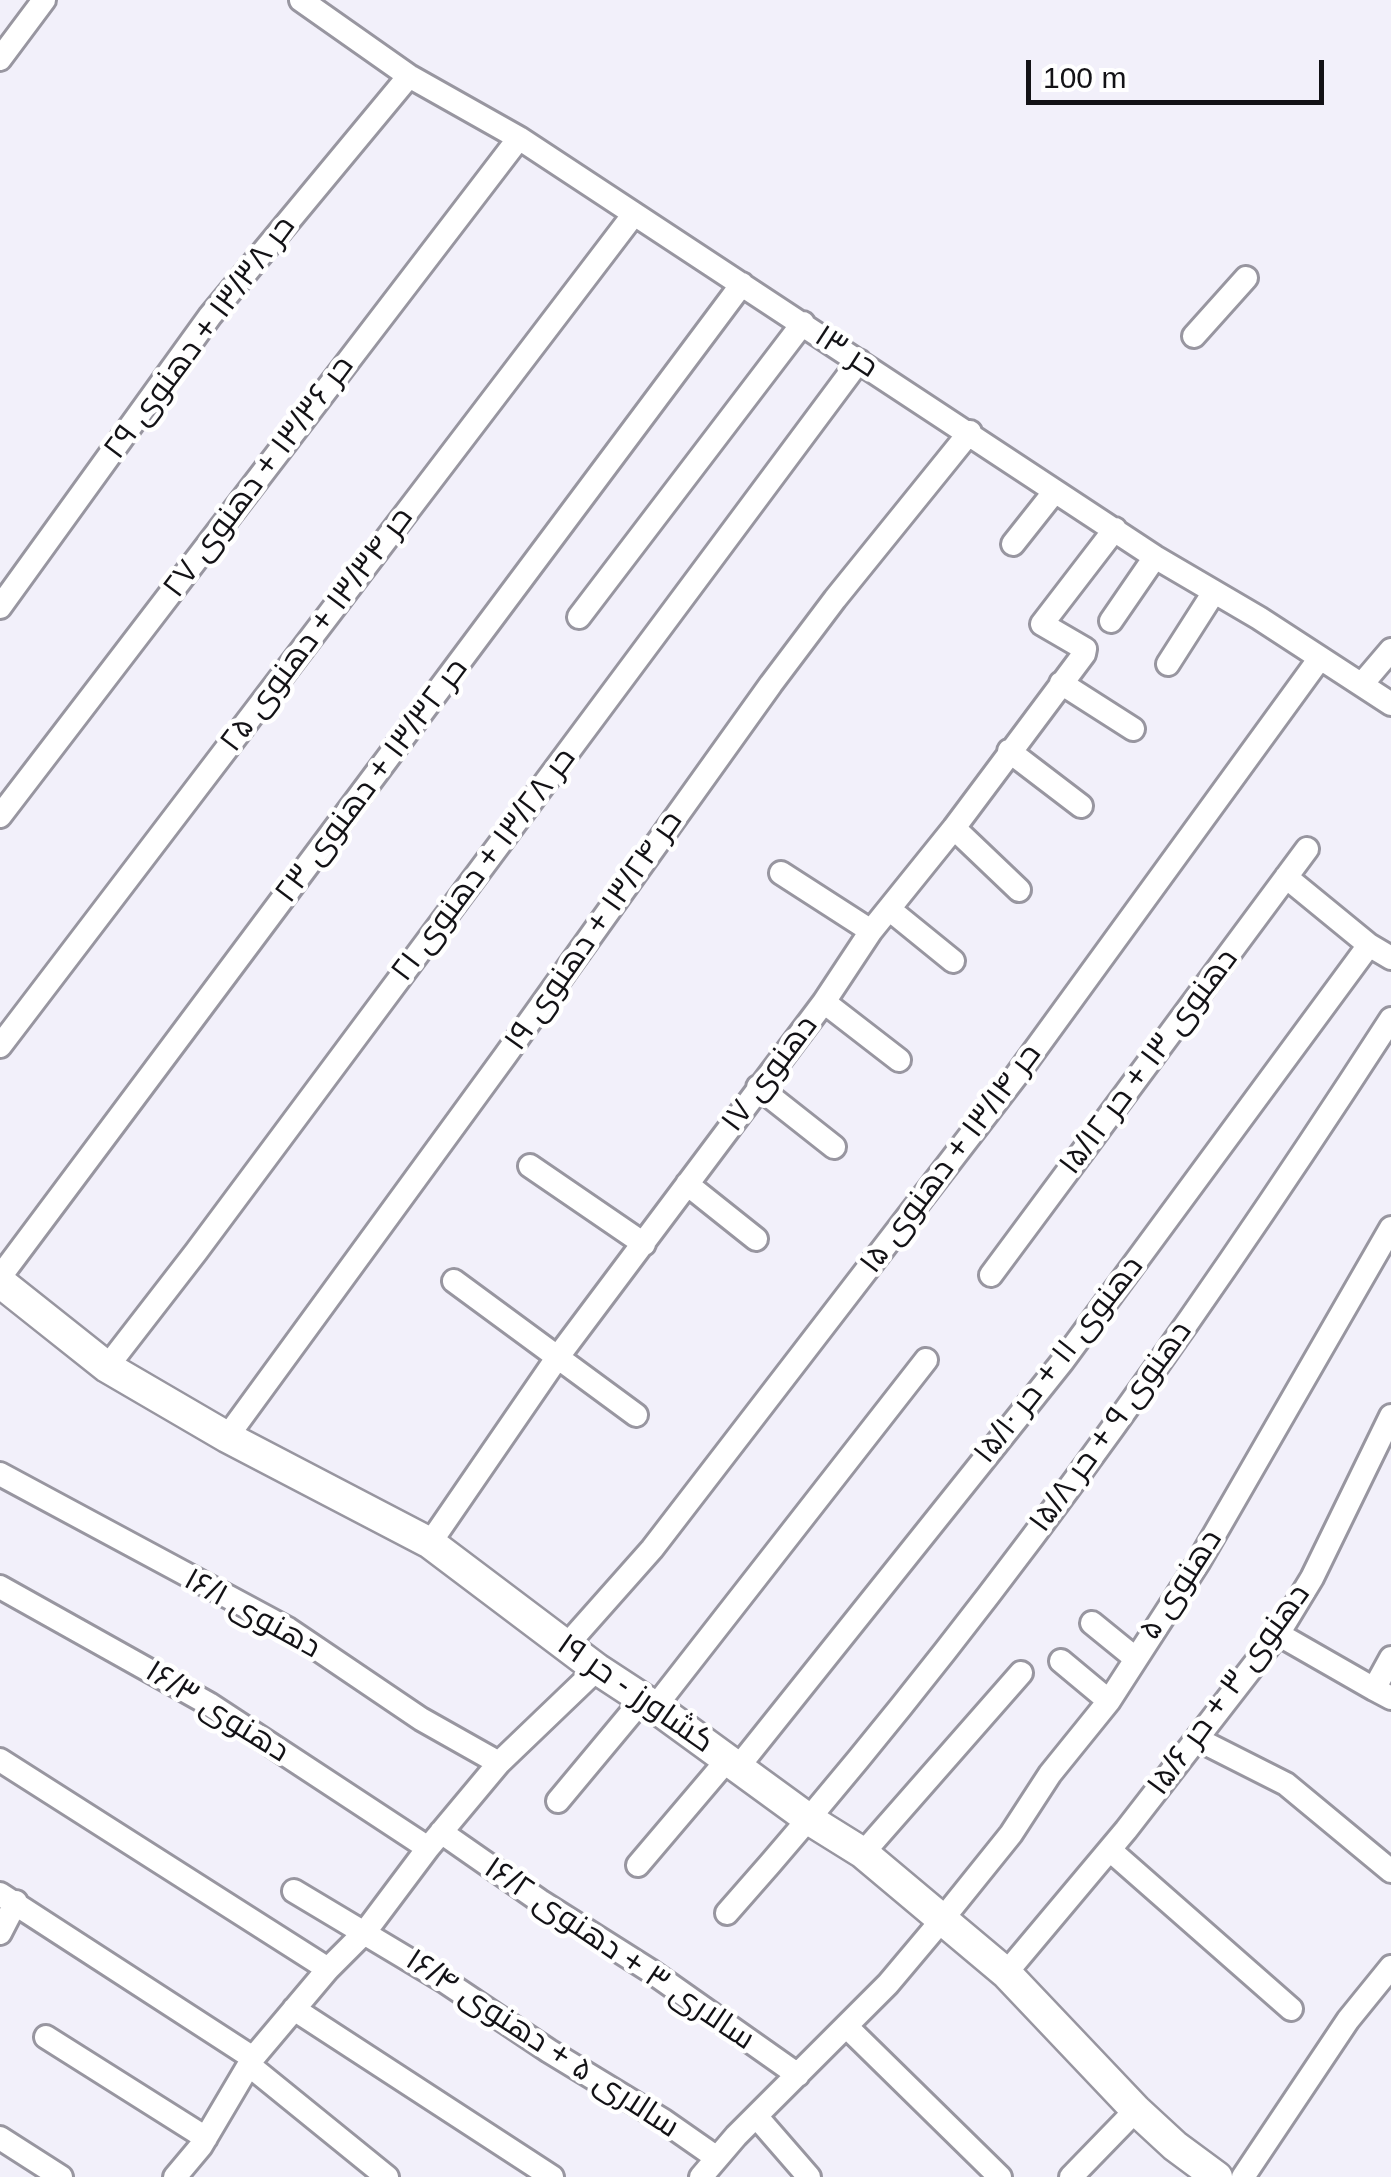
<!DOCTYPE html>
<meta charset="utf-8">
<style>
body{margin:0}
#map{position:relative;width:1391px;height:2177px;overflow:hidden;background:#f2f0fa;font-family:Helvetica,sans-serif}
canvas{display:block}
.scale{position:absolute;left:1026px;top:60px;width:298px;height:45px;box-sizing:border-box;border:5px solid #131216;border-top:0;padding-left:12px;font-size:30px;line-height:35px;white-space:nowrap;color:#131216;-webkit-text-stroke:8px #fff;paint-order:stroke}
</style>
<div id="map">
<canvas width="1391" height="2177"></canvas>
<div class="scale">100 m</div>
</div>
<script>
const ctx = document.querySelector('canvas').getContext('2d');
ctx.lineJoin = 'round';
function strokePath(path, color, width, dash) {
  ctx.strokeStyle = color;
  ctx.lineWidth = width;
  ctx.lineCap = dash ? 'butt' : 'round';
  ctx.setLineDash(dash || []);
  ctx.stroke(path);
}
function drawText(font, color, halo, rows, align = 'center') {
  ctx.font = font + ' Helvetica,Cairo,sans-serif';
  ctx.lineWidth = 9;
  ctx.setLineDash([]);
  ctx.textBaseline = 'middle';
  ctx.strokeStyle = halo;
  ctx.fillStyle = color;
  for (const [text, x, y, turn = 0] of rows) {
    ctx.save();
    ctx.translate(x, y);
    ctx.rotate((+turn || 0) * Math.PI / 180);
    ctx.textAlign = isNaN(turn) ? turn : align;
    if (halo) ctx.strokeText(text, 0, 0);
    ctx.fillText(text, 0, 0);
    ctx.restore();
  }
}
const minor = new Path2D(`
 M 301,0 L 409,76 L 519,138 L 1155,557 L 1259,618 L 1391,704
 M 0,59 L 44,0
 M 1194,336 L 1246,278
 M 1013,544 L 1055,491
 M 0,607 L 210,316 L 409,76
 M 579,617 L 803,323
 M 1111,621 L 1155,557
 M 1168,664 L 1214,592
 M 1061,683 L 1133,729
 M 1362,684 L 1391,650
 M 1009,751 L 1081,806
 M 0,816 L 519,138
 M 954,828 L 1019,890
 M 781,873 L 871,931
 M 1286,877 L 1369,945 L 1391,958
 M 889,909 L 953,961
 M 824,1002 L 899,1060
 M 0,1046 L 634,214
 M 758,1087 L 834,1147
 M 530,1166 L 644,1244
 M 687,1184 L 756,1239
 M 991,1275 L 1307,849
 M 0,1277 L 742,284
 M 454,1281 L 636,1415
 M 107,1367 L 196,1252 L 859,361
 M 227,1437 L 505,1056 L 771,684 L 835,599 L 970,432
 M 0,1474 L 288,1629 L 421,1719 L 499,1763
 M 430,1543 L 557,1358 L 824,1002 L 871,931 L 954,828 L 1084,654 L 1085,649 L 1042,624 L 1115,529
 M 0,1587 L 209,1704 L 428,1848
 M 1092,1623 L 1135,1658
 M 1278,1634 L 1374,1689
 M 566,1646 L 652,1549 L 1016,1076 L 1320,658
 M 1391,1658 L 1374,1689 L 1391,1698
 M 1061,1661 L 1109,1701
 M 655,1707 L 926,1360
 M 1197,1739 L 1286,1784 L 1391,1871
 M 0,1760 L 328,1969
 M 739,1766 L 1062,1362 L 1369,945
 M 558,1801 L 643,1699
 M 441,1832 L 540,1901 L 649,1970 L 798,2075
 M 1110,1850 L 1291,2009
 M 863,1853 L 1021,1673
 M 638,1865 L 728,1759
 M 294,1891 L 446,1982 L 549,2051 L 664,2121 L 717,2158
 M 0,1894 L 253,2058
 M 727,1913 C 973,1636 1190,1330 1391,1019
 M 0,1933 L 16,1902
 M 1006,1973 L 1126,1830 L 1278,1634 L 1312,1578 L 1391,1416
 M 294,2009 L 552,2177
 M 846,2026 L 1000,2177
 M 46,2037 L 206,2138
 M 249,2065 L 387,2177
 M 756,2116 L 809,2177
 M 0,2138 L 61,2177
 M 175,2177 L 201,2146 L 253,2058 L 328,1969 L 365,1932 L 428,1848 L 499,1763 L 597,1669
 M 701,2177 L 736,2136 L 888,1984 L 941,1921 L 1011,1834 L 1050,1774 L 1109,1701 L 1198,1563 L 1391,1228
 M 1071,2177 L 1136,2110
 M 1243,2177 L 1348,2020 L 1391,1967`);
const tertiary = new Path2D(`
 M 0,1282 L 107,1367 L 227,1437 L 430,1543 L 597,1669 L 655,1707 L 810,1820 L 863,1853 L 1006,1973 L 1136,2110 L 1175,2146 L 1217,2177`);
strokePath(minor, '#9896a0', 28);
strokePath(tertiary, '#9896a0', 35);
strokePath(minor, '#fff', 22);
strokePath(tertiary, '#fff', 30);
drawText('32px', '#131216', '#fff', [
 ["حر ۱۳/۳۸ + دهنوی ۲۹",200,338,-53],
 ["حر ۱۳",846,352,33],
 ["حر ۱۳/۳۶ + دهنوی ۲۷",259,477,-53],
 ["حر ۱۳/۳۴ + دهنوی ۲۵",317,630,-53],
 ["حر ۱۳/۳۲ + دهنوی ۲۳",372,781,-53],
 ["حر ۱۳/۲۸ + دهنوی ۲۱",484,865,-53],
 ["حر ۱۳/۲۴ + دهنوی ۱۹",594,931,-55],
 ["دهنوی ۱۳ + حر ۱۵/۱۲",1149,1062,-53],
 ["دهنوی ۱۷",770,1074,-53],
 ["حر ۱۳/۱۴ + دهنوی ۱۵",951,1159,-53],
 ["دهنوی ۱۱ + حر ۱۵/۱۰",1059,1360,-52],
 ["دهنوی ۹ + حر ۱۵/۸",1111,1427,-54],
 ["دهنوی ۵",1181,1585,-57],
 ["دهنوی ۱۶/۱",252,1614,29],
 ["دهنوی ۳ + حر ۱۵/۶",1229,1690,-54],
 ["کشاورز - حر ۱۹",635,1694,35],
 ["دهنوی ۱۶/۳",217,1712,32],
 ["سالاری ۳ + دهنوی ۱۶/۲",619,1954,34],
 ["سالاری ۵ + دهنوی ۱۶/۴",542,2044,33]
]);
</script>
